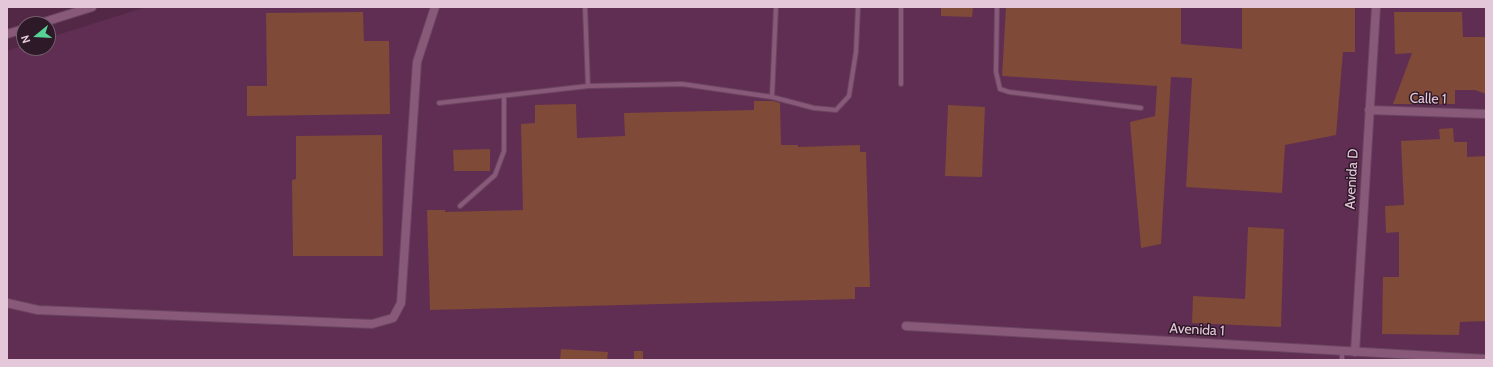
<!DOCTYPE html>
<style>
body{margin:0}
#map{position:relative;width:1493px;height:367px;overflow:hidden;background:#532847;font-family:Cabin,sans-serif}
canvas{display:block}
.frame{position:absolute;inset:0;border:8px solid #e4c8da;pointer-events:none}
.north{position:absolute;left:16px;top:16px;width:40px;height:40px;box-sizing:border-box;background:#2d1927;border:1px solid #765f6f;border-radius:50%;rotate:252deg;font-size:11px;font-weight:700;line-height:16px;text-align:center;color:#e4c8da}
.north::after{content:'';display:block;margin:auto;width:14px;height:18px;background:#54d395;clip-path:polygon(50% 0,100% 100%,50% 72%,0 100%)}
</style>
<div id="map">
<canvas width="1493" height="367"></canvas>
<div class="frame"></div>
<div class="north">N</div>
</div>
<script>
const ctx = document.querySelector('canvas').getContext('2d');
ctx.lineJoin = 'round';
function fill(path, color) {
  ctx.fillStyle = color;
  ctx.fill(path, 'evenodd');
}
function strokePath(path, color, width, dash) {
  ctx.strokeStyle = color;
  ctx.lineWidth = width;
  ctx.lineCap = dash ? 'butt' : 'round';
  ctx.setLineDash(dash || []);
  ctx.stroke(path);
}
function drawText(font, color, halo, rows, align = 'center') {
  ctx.font = font + ' Cabin,sans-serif';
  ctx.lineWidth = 3;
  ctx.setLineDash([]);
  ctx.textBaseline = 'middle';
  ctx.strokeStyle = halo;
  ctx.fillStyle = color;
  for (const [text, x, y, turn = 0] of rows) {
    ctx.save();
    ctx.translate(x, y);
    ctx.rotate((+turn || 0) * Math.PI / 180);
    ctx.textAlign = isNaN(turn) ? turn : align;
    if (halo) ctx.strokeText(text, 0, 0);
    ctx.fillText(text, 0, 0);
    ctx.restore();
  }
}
fill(new Path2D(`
 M 146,7 L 1486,7 L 1486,360 L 7,360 L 7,51 L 24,45 L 24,48 L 48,48 L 48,38 Z`), '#602e52');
fill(new Path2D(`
 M 941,7 L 973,7 L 972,17 L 941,16 Z
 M 1006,7 L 1181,7 L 1181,44 L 1242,49 L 1242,7 L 1355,7 L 1355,52 L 1343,52 L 1336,135 L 1285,145 L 1282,193 L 1186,187 L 1192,78 L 1171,77 L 1161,244 L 1141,248 L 1130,122 L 1155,116 L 1157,86 L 1002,76 Z
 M 363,12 L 364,41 L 389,41 L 390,114 L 247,116 L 247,86 L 267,86 L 266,13 Z
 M 1394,12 L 1462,12 L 1463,37 L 1486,37 L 1486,94 L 1475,90 L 1455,90 L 1455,104 L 1393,104 L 1412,53 L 1395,54 Z
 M 754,101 L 773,101 L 780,103 L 781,145 L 798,145 L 798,147 L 860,145 L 860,152 L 866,152 L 870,287 L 855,287 L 855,299 L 430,310 L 427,210 L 445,210 L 445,212 L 523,210 L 521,124 L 535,123 L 535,105 L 576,104 L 577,138 L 625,136 L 624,113 L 754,110 Z
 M 948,105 L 985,107 L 982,177 L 945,176 Z
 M 1453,128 L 1454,142 L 1467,142 L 1467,157 L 1486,156 L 1486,321 L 1460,322 L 1459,335 L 1382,334 L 1383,277 L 1399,277 L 1399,232 L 1386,233 L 1385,206 L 1404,205 L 1401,141 L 1440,139 L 1439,129 Z
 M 382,135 L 383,256 L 293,256 L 292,180 L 296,179 L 296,136 Z
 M 490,149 L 490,171 L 454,171 L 453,150 Z
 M 1248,227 L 1284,229 L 1281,327 L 1192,323 L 1193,296 L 1245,299 Z
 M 561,349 L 608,352 L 607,360 L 560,360 Z
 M 634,351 L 643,351 L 643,360 L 634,360 Z`), '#7f4a38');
const lane = new Path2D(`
 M 585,7 L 588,86
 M 997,7 L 996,72 L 1000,89 L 1009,92 L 1141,108
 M 901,84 L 901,7
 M 772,97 L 776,7
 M 439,103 L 588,86 L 682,84 L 772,97 L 814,108 L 836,110 L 849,96 L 856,52 L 858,7
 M 460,206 L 495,175 L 504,151 L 504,96
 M 1342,360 L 1342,351`);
const street = new Path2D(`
 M 38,24 L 92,7
 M 7,34 L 24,29
 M 1369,110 L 1486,114
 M 7,303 L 38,310 L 372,324 L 393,318 L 401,303 L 417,62 L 435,7
 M 906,326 L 1486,359
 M 1355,352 L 1376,7`);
strokePath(lane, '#6b4661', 6);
strokePath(street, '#6b4661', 10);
strokePath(lane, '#89597a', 4);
strokePath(street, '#89597a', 8);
drawText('14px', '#e4c8da', '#2d1927', [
 ["Calle 1",1428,99,2],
 ["Avenida D",1352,179,-87],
 ["Avenida 1",1197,330,3]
]);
</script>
